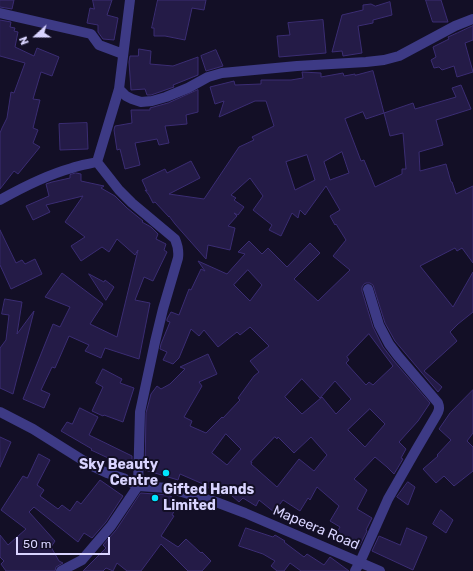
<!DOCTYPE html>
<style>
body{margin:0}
#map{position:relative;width:473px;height:571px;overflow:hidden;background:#130f26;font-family:Rubik,sans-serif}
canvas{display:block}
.north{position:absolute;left:16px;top:16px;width:40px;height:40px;-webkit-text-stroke:3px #130f26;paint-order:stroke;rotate:249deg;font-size:11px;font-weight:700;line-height:16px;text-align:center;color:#d9d4ff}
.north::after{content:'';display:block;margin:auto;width:14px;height:18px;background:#d9d4ff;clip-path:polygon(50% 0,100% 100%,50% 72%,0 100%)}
.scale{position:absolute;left:16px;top:537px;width:94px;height:18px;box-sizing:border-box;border:2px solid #d9d4ff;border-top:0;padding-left:5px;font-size:12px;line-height:14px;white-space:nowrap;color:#d9d4ff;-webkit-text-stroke:3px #130f26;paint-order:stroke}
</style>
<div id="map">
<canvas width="473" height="571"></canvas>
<div class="north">N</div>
<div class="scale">50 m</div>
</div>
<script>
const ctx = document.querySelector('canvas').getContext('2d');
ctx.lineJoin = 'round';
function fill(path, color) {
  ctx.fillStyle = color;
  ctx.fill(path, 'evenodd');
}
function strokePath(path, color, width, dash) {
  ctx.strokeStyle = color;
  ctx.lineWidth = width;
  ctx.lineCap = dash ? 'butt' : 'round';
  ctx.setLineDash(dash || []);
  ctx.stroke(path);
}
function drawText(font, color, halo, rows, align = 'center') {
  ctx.font = font + ' Rubik,sans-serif';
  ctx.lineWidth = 4;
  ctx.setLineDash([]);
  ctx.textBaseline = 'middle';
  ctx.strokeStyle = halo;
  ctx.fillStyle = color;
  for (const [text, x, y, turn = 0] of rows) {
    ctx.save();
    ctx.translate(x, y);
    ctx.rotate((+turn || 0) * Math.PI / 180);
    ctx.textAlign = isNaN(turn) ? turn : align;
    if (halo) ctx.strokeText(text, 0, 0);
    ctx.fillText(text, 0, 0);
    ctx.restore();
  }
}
const building = new Path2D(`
 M 0,0 L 14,0 L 12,9 L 0,7 Z
 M 93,0 L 112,0 L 107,15 L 118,18 L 114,40 L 103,39 L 98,32 L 98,25 L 87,23 L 90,8 L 94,9 Z
 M 158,0 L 206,0 L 204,10 L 192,8 L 185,40 L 165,36 L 154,36 L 154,28 L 152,28 Z
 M 426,0 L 441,0 L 448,22 L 433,22 Z
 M 390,2 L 392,15 L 373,20 L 373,23 L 358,26 L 362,53 L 343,56 L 342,51 L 332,52 L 342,15 L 363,10 L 363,5 L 371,4 L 375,6 Z
 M 0,20 L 11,22 L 10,27 L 15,28 L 14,31 L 18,32 L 15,47 L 34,56 L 37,48 L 59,57 L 52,76 L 41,72 L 33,99 L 40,100 L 33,128 L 38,130 L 33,143 L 40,147 L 18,174 L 14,171 L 0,189 L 0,133 L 2,128 L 7,118 L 11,92 L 14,93 L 25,63 L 0,56 Z
 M 323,20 L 326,53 L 279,57 L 277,36 L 290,35 L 288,23 Z
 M 473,26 L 473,40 L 465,43 L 473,72 L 457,77 L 454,66 L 442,70 L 439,67 L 434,68 L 431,60 L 436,57 L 433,47 L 449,39 L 448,37 L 457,33 Z
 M 139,49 L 151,51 L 150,64 L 173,66 L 198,57 L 198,75 L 173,85 L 174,87 L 151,95 L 147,95 L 145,89 L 131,90 L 129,62 L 130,56 L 138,56 Z
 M 216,50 L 223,66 L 206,71 L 201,56 Z
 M 373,71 L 384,113 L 413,103 L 415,109 L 456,97 L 452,88 L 461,85 L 471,109 L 436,120 L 443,145 L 419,152 L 420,171 L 446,164 L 451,182 L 452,182 L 456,194 L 473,186 L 473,263 L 462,248 L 457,251 L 455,248 L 420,266 L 453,307 L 473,272 L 473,312 L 458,324 L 450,332 L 457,341 L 424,371 L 442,387 L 438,392 L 395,341 L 385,323 L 373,285 L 370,283 L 366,283 L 364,284 L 362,287 L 362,291 L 373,327 L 383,347 L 393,360 L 430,403 L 418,421 L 399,442 L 406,449 L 401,458 L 403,459 L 394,474 L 387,467 L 375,457 L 354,479 L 367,490 L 357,509 L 372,518 L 366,530 L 367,531 L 358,549 L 335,536 L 340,527 L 330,521 L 339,506 L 317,487 L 310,500 L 308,498 L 300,511 L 283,500 L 274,512 L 259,500 L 256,506 L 243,498 L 239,502 L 224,489 L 220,496 L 203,484 L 180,474 L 178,480 L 145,470 L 146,413 L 151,394 L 157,386 L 161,389 L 170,384 L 185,369 L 180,367 L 208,354 L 217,374 L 199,382 L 202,386 L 184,417 L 192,421 L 190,426 L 206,433 L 222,417 L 223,418 L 240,400 L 238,398 L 254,376 L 259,372 L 250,361 L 269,346 L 250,327 L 240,335 L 237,332 L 218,347 L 204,330 L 199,336 L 191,329 L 179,358 L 173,364 L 163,360 L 167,352 L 160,349 L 161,344 L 170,322 L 167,321 L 167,319 L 171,312 L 179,315 L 189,289 L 191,290 L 201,269 L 205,271 L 198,261 L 227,274 L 245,254 L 238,252 L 249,241 L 262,254 L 268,248 L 287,267 L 310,243 L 320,253 L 294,279 L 318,301 L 350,270 L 333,256 L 346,240 L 336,224 L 335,225 L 330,216 L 340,210 L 326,186 L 305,215 L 300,210 L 298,218 L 292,213 L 281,236 L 269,230 L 272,225 L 253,210 L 263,196 L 250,178 L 231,195 L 236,198 L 234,200 L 244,207 L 238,215 L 234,213 L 237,216 L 228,226 L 235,228 L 230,250 L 208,245 L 206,259 L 175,224 L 169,216 L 169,217 L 155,202 L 153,203 L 149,195 L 145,190 L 147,191 L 142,180 L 165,169 L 167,173 L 191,161 L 200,178 L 169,194 L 204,199 L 239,147 L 254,140 L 252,137 L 274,126 L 266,101 L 255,101 L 219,117 L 224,101 L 215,104 L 210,87 L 234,81 L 235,85 L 261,84 L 261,80 L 291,80 L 303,78 L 302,72 L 321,73 L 321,77 L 343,73 L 344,76 L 355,74 L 355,75 ZM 363,112 L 366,119 L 384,113 L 390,136 L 403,133 L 406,169 L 402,169 L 402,174 L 375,187 L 364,160 L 361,161 L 345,119 ZM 342,152 L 349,173 L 330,180 L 324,162 ZM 307,155 L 315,180 L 295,190 L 286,162 ZM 248,270 L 262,285 L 250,301 L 234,285 ZM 369,334 L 393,366 L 373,385 L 369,382 L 366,385 L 346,363 L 349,360 L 347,357 ZM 302,379 L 320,398 L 335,381 L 351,399 L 336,414 L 322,397 L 302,414 L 285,397 ZM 370,409 L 385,424 L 365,447 L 348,430 ZM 226,434 L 241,449 L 227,465 L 212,453 ZM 275,437 L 277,439 L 278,437 L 294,453 L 311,437 L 327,455 L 314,471 L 299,459 L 277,487 L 251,464 L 252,462 L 251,462 Z
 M 198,90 L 198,112 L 186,115 L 187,124 L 165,126 L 169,143 L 159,145 L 157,139 L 135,143 L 140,165 L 125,169 L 120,149 L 117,150 L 114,130 L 115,126 L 132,123 L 131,110 L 150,110 L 150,108 L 168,103 Z
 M 87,123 L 88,149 L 60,150 L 59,124 Z
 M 76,173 L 81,174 L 81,181 L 104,186 L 101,188 L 115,196 L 127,208 L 143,221 L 142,222 L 151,227 L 158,234 L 156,239 L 166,244 L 164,250 L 167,252 L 153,281 L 144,277 L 135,300 L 150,303 L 139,359 L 105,348 L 101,358 L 85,351 L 89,345 L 69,336 L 55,368 L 52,367 L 41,390 L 50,394 L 44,408 L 23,399 L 53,324 L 60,327 L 70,307 L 45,297 L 62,273 L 103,304 L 90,324 L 117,337 L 138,250 L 135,255 L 117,239 L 109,252 L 102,247 L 81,261 L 71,246 L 85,237 L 65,222 L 83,196 L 46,205 L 50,212 L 33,220 L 26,206 L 49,196 L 46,184 L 52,182 L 70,178 L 70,175 Z
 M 0,230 L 16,263 L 22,260 L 25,264 L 35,259 L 42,274 L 11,289 L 0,265 Z
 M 89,274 L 104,282 L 105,280 L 114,287 L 106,300 Z
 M 5,299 L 22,302 L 17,334 L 34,311 L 13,394 L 0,388 L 0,348 L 6,340 L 9,315 L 2,314 Z
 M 103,369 L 122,379 L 120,383 L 134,388 L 123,422 L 104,415 L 103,416 L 92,411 L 103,387 L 96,383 Z
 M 473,390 L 473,433 L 467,441 L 473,447 L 473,471 L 454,486 L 444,476 L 436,483 L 423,469 L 438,456 L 437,455 L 451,440 L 439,429 L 450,413 Z
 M 80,408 L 98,417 L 89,435 L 132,456 L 132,466 L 121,463 L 121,464 L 91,450 L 92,449 L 61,431 L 67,422 L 72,424 Z
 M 0,437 L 11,442 L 0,467 Z
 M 39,454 L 50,460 L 37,485 L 44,490 L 40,496 L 58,509 L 62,505 L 70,511 L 77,501 L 81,504 L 100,480 L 123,496 L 106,522 L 92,538 L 84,533 L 78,542 L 34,507 L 29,512 L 55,541 L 51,547 L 59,561 L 63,563 L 56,567 L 55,571 L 6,571 L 1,564 L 4,561 L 0,557 L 0,535 L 8,545 L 26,529 L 1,510 L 23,476 L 27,478 Z
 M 408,482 L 415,487 L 408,505 L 397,497 Z
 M 141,493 L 168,495 L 172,497 L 171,500 L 178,504 L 172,515 L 174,516 L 161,536 L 178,547 L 186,539 L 201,553 L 202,552 L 211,561 L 202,571 L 188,571 L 161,544 L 141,571 L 127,571 L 117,563 L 113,571 L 106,568 L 103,571 L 83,571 L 106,548 L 103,545 L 116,530 Z
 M 441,510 L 453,520 L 446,533 L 433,524 Z
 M 246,528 L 273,537 L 275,535 L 285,541 L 284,542 L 304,557 L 307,554 L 324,565 L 330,557 L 349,571 L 301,571 L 290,563 L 284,571 L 277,571 L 271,566 L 275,561 L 263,554 L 239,546 Z
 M 407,528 L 427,537 L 413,570 L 372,551 L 379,536 L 400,545 Z`);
fill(building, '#241b47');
strokePath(building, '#3b2d73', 1);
strokePath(new Path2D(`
 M 0,13 L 91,34 L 99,45 L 123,54
 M 119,89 L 126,96 L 132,99 L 141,102 L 152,101 L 166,97 L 188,88 L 208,77 L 222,73 L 297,66 L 366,62 L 384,60 L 399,56 L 455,26 L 473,19
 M 0,200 C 23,187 47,175 72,168 C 80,165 89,164 97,162 L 119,89 L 130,0
 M 0,412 L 33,429 L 92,466 L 107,473 L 123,478 L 138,486 L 168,488 L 216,502 L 245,513 L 380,571
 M 61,571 L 82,560 L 111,526 L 138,486 L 140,412 L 155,342 L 163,309 L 178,258 C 179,251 178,246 175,239 L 132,203 L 119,190 L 97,162
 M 355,571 L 360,562 L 388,499 L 416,450 L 436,416 C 439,411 440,408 438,403 L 398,356 L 389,344 L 379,325 L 368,289`), '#3d3a85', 10);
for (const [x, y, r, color] of [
 [166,473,4,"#00e5ff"],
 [155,498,4,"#00e5ff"]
]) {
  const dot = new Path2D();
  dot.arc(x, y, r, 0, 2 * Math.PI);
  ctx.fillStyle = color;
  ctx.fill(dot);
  strokePath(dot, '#130f26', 1.5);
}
drawText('bold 14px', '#d9d4ff', '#130f26', [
 ["Sky Beauty",158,465],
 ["Centre",158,481],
 ["Gifted Hands",163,490,"left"],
 ["Limited",163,506,"left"]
], 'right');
drawText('14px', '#d9d4ff', '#130f26', [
 ["Mapeera Road",316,528,23]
]);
</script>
